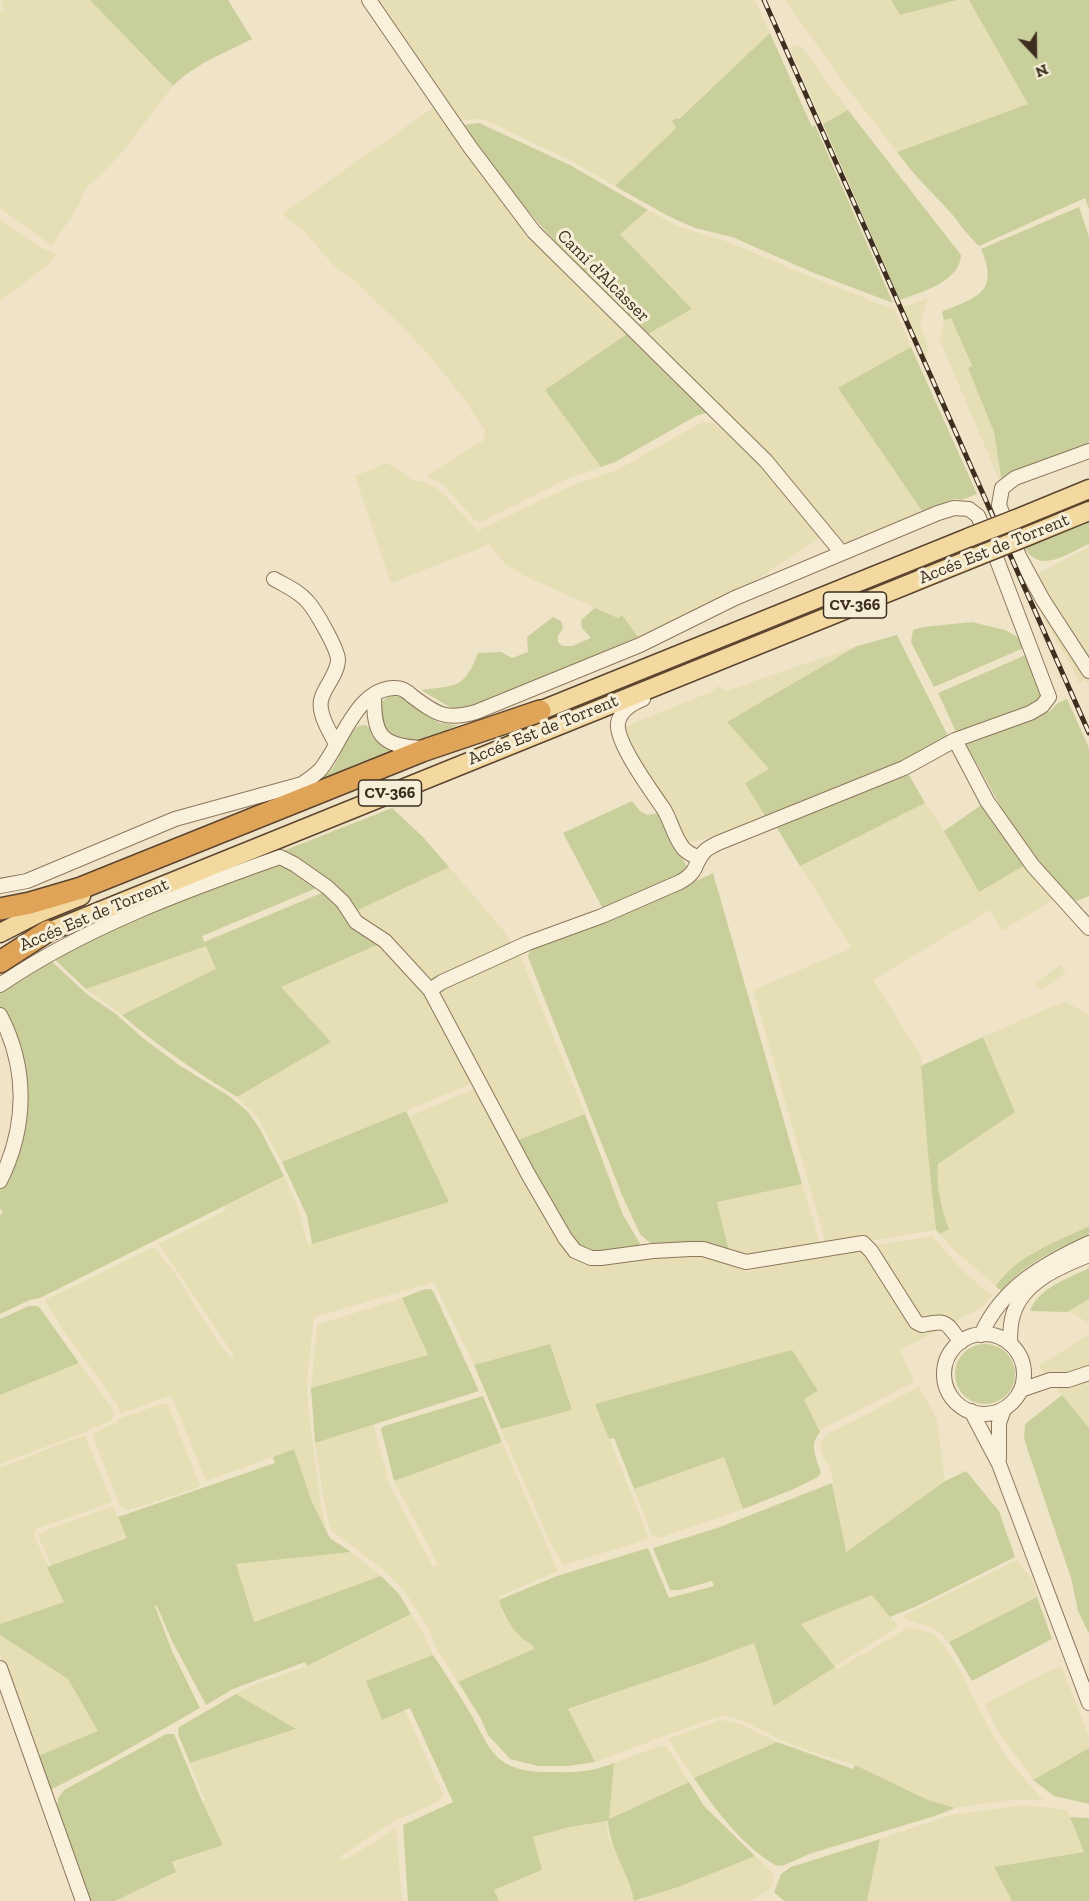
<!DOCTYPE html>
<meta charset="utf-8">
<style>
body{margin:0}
#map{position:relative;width:1089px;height:1901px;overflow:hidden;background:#f0e4c8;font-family:"Zilla Slab",serif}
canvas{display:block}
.north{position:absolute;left:1005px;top:24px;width:60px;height:60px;-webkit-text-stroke:4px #f7eed8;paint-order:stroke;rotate:158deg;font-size:16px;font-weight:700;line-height:24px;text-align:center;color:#3d2e20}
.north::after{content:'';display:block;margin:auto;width:21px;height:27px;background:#3d2e20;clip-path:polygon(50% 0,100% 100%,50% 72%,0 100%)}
</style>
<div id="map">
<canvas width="1089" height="1901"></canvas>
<div class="north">N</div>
</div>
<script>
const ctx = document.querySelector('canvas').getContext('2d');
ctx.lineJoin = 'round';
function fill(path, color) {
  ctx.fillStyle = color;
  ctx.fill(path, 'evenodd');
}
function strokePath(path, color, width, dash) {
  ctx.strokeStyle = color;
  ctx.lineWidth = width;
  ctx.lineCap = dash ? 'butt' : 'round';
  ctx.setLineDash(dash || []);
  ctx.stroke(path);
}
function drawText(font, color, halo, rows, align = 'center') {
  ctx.font = font + ' "Zilla Slab",serif';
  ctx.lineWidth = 6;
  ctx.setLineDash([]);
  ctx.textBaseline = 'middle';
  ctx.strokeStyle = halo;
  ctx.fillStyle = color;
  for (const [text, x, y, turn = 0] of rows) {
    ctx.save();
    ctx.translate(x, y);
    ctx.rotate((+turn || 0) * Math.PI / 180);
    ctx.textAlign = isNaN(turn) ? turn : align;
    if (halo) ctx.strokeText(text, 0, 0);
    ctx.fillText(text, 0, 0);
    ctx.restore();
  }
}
fill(new Path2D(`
 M 1,0 L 90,0 L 173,86 L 123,151 L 104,172 L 85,189 L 79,205 L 52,246 L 0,208 L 0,12 L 4,10 Z
 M 379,0 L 755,0 L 770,33 L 678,119 L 672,122 L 677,127 L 615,186 L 572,161 L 485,120 L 479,119 L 460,120 Z
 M 785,0 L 891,0 L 900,15 L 957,0 L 969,0 L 1029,104 L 897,152 L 852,94 Z
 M 800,45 L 848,110 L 823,124 L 790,48 Z
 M 437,105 L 564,266 L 627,334 L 545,390 L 601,467 L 569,478 L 481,522 L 473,519 L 443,484 L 426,476 L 484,440 L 485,431 L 461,395 L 432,359 L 402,326 L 351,278 L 334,266 L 303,230 L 282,214 Z
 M 648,210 L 680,227 L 729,242 L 796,271 L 895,310 L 911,347 L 839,389 L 922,511 L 840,545 L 777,465 L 752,437 L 721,411 L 646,335 L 692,309 L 620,234 Z
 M 0,219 L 39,247 L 57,254 L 50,263 L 0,301 Z
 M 928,298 L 920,324 L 929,349 L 925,357 L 903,307 Z
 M 951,318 L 972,367 L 968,368 L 994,432 L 1001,484 L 941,343 L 942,340 L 939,341 L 944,320 Z
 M 703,422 L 713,423 L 756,459 L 822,536 L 737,593 L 638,637 L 622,615 L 618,618 L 521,574 L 504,563 L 489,543 L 483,547 L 391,583 L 355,476 L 387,463 L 413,480 L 428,483 L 444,494 L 478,531 L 573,485 L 617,470 Z
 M 1089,547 L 1089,685 L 1085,680 L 1078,683 L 1074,671 L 1045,621 L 1026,580 Z
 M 857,646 L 728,722 L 769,770 L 767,819 L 696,841 L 687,841 L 679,824 L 631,750 L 624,727 L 713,691 L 718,686 L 726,691 Z
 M 925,803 L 941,826 L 979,892 L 1027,864 L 1057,897 L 1002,931 L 990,910 L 873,980 L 921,1056 L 928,1154 L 936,1230 L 836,1246 L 829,1244 L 825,1240 L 753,990 L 852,948 L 800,866 Z
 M 449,867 L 504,931 L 513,945 L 434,980 L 426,981 L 354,912 Z
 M 379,944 L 418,983 L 474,1079 L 468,1085 L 282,1162 L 257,1117 L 237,1097 L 331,1042 L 281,987 Z
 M 206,945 L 217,969 L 122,1015 L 86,989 Z
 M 520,955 L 585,1114 L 516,1141 L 440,994 L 450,986 Z
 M 1060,965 L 1066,973 L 1040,990 L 1034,984 Z
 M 1065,1001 L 1089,1015 L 1089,1226 L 1022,1260 L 1005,1273 L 996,1286 L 956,1252 L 940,1234 L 948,1229 L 940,1201 L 937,1176 L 938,1164 L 1015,1112 L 983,1037 Z
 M 478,1087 L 545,1210 L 620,1261 L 697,1255 L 723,1261 L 747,1272 L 820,1255 L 932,1236 L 965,1273 L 992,1296 L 983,1307 L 900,1350 L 914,1382 L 823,1428 L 820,1432 L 804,1399 L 817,1392 L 596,1404 L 649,1539 L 563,1565 L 550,1542 L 501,1429 L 572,1410 L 550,1344 L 474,1365 L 434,1282 L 314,1317 L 307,1382 L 308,1406 L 320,1499 L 327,1532 L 312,1501 L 294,1449 L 206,1481 L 171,1395 L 120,1414 L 118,1405 L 62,1329 L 45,1300 L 152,1248 L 156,1249 L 172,1269 L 220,1345 L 231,1358 L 234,1355 L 159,1244 L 226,1210 L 224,1206 L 284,1176 L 297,1205 L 308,1245 L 449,1202 L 409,1117 Z
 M 802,1184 L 821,1246 L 755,1257 L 730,1255 L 717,1202 Z
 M 402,1298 L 428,1356 L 311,1388 L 317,1325 Z
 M 1089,1299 L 1089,1324 L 1075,1314 L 1067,1312 Z
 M 1089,1335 L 1089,1428 L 1038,1366 Z
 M 79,1363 L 112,1408 L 114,1414 L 112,1420 L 80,1434 L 0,1464 L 0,1395 Z
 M 919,1387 L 937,1419 L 945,1481 L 845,1552 L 830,1466 L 825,1461 L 820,1449 L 821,1442 L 828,1434 Z
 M 164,1403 L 168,1405 L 200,1485 L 197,1488 L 129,1510 L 123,1509 L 120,1506 L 92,1434 L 117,1422 L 118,1419 Z
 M 376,1423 L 374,1426 L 389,1484 L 433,1567 L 438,1564 L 394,1481 L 502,1442 L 558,1571 L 498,1597 L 505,1618 L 534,1649 L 458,1682 L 438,1652 L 429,1629 L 404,1590 L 385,1571 L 331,1530 L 326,1513 L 315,1443 Z
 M 85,1436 L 112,1502 L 36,1529 L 34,1535 L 64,1602 L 0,1624 L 0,1468 L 70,1440 Z
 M 724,1457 L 743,1509 L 659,1538 L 652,1535 L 634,1489 Z
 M 113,1506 L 127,1537 L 51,1566 L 38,1535 L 39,1533 Z
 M 351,1552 L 381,1576 L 254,1622 L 235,1564 Z
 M 1017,1560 L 1033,1581 L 1037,1597 L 949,1642 L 935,1629 L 901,1617 Z
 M 872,1595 L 898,1626 L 836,1666 L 837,1669 L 908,1628 L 919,1629 L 933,1634 L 942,1643 L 958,1667 L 989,1728 L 1006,1757 L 1043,1800 L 1010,1800 L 955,1808 L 928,1800 L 855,1765 L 810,1751 L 783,1741 L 741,1720 L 727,1716 L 713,1718 L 595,1762 L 568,1710 L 707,1661 L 754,1643 L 774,1706 L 835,1667 L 801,1624 Z
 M 411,1614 L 423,1632 L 433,1655 L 367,1681 L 382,1720 L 405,1710 L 443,1795 L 439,1801 L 387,1825 L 339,1857 L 345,1860 L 396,1828 L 402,1901 L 115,1901 L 175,1873 L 172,1863 L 223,1845 L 202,1801 L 205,1800 L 190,1763 L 295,1730 L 236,1694 L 248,1687 L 307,1666 Z
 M 0,1635 L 68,1679 L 99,1732 L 36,1757 L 0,1654 Z
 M 1061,1665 L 1089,1737 L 1089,1748 L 1033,1780 L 997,1729 L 985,1704 Z
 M 721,1720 L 740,1724 L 777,1742 L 694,1778 L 668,1739 Z
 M 660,1746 L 667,1747 L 689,1782 L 608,1819 L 614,1763 Z
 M 1025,1805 L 1067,1810 L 1084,1852 L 994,1867 L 1012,1901 L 867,1901 L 880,1839 L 951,1815 Z
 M 608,1821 L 607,1833 L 625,1873 L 634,1901 L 499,1901 L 494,1890 L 542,1870 L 532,1837 L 569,1827 Z
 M 755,1856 L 770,1870 L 773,1875 L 773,1883 L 769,1890 L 751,1901 L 638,1901 Z`), '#e6deb5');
fill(new Path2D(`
 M 90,0 L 228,0 L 252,39 C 225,53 194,64 173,86 Z
 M 891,0 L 957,0 L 900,15 Z
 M 969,0 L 1089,0 L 1089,209 L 1085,198 L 979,246 C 968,236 960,224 951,213 C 932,192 913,175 897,152 L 1028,104 Z
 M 770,33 L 812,127 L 815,125 L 893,303 L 814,273 L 732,237 L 695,228 L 668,216 L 615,186 L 676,128 L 672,121 L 677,118 L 679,119 Z
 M 848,110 L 961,255 C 960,282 921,292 900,300 L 823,124 Z
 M 479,123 L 570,165 L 648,210 L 620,234 L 692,309 L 646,335 L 549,235 L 516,197 L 463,125 Z
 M 1079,207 L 1089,236 L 1089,446 L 1002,484 L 994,432 L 968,368 L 972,366 L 951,318 L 944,320 L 942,313 L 943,311 C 979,297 999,291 981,249 Z
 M 627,334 L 709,412 L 696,416 L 615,462 L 601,467 L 545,390 Z
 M 911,347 L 977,494 L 962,500 L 954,499 L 922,511 L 838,388 Z
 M 1089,520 L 1089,544 C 1066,554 1040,575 1024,547 Z
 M 595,608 L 618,618 L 622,615 L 638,637 L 469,708 L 453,709 L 421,690 C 457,685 464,689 478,653 L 501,652 L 512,658 L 528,652 L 527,637 L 553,617 L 561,621 L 563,628 L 558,636 L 558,642 L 562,646 L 572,646 L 591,638 L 582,628 L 581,620 Z
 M 972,622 L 1005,630 L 1023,640 L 1026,647 L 934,687 L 911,642 L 913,630 L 923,627 Z
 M 897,635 L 949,738 L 945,743 L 767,819 L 745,783 L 769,769 L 727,722 L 857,646 Z
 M 1028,654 L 1043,693 L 1042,700 L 1010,719 L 957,734 L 938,693 Z
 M 390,695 L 403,698 L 439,723 L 458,725 C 437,735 406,752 387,729 C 381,721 379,711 381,702 Z
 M 1067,699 L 1089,748 L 1089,896 L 1077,901 L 1064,896 L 1012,827 L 965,742 L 1050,711 L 1058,703 Z
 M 366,725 L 380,740 L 401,752 L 301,792 C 312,785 324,779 332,769 C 343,755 345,725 366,725 Z
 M 909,775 L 925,803 L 800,866 L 777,828 L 827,805 Z
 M 632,801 L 640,811 L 647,815 L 659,813 L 689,871 L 604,911 L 563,833 Z
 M 984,803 L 1027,864 L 979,892 L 944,831 Z
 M 392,808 L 424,838 L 449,867 L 354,912 L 283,851 Z
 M 283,864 L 319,887 L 202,936 L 204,942 L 324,892 L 379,944 L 281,987 L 331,1042 L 237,1097 C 196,1072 158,1046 122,1015 L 216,969 L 206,946 L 86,989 L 52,957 L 135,918 L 258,869 Z
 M 713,873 L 802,1184 L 717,1202 L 730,1255 L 657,1249 L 640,1234 L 622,1195 L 528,957 L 530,950 L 536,947 L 578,930 L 610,921 Z
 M 49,959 L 88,995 L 116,1014 L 144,1039 L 179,1065 L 229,1096 L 248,1112 L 260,1129 L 284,1176 L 40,1298 L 30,1300 L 0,1314 L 0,1215 L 3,1213 L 0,1208 L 0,1174 L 14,1130 L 15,1072 L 0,1029 L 0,987 Z
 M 983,1037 L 1015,1112 L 938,1164 C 936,1186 941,1209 949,1229 L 940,1234 L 936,1230 L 928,1154 L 921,1066 Z
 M 406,1111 L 449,1202 L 312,1244 L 307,1216 L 282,1162 Z
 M 585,1114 L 623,1215 L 642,1247 L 598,1254 L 577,1247 L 516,1141 Z
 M 1089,1226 L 1089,1235 C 1055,1249 1026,1263 1001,1291 L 996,1286 C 1016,1255 1057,1242 1089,1226 Z
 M 1089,1268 L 1089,1299 L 1067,1312 L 1030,1311 C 1038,1288 1069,1278 1089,1268 Z
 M 425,1289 L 431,1289 L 434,1293 L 479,1391 L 315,1443 L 311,1388 L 428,1355 L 402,1298 Z
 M 29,1306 L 37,1306 L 40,1308 L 79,1363 L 0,1395 L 0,1319 Z
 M955 1374a30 30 0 1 1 60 0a30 30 0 1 1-60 0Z
 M 550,1344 L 572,1410 L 501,1429 L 474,1365 Z
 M 792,1350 L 818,1391 L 804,1399 L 820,1432 C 808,1446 817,1458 821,1473 L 818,1477 L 794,1489 L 743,1509 L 724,1457 L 634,1489 L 614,1438 L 609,1439 L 595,1404 Z
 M 1062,1395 L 1089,1428 L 1089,1634 L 1078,1611 L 1071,1578 L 1024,1439 L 1025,1424 Z
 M 483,1396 L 502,1442 L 394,1481 L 381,1429 L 384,1426 Z
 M 294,1449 L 312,1502 L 330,1538 L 351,1552 L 236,1564 L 254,1622 L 381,1576 L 399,1594 L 411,1614 L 307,1666 L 305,1662 L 233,1689 L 206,1705 L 171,1639 L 157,1606 L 155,1606 L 172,1651 L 200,1708 L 107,1761 L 48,1791 L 36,1757 L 98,1731 L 68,1679 L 0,1635 L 0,1624 L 64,1602 L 47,1567 L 127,1538 L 118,1517 L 275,1463 L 273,1457 Z
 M 966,1471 L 999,1511 L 1015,1557 L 917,1606 L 890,1617 L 872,1595 L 801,1624 L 835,1667 L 774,1706 L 754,1643 L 707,1661 L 568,1709 L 595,1762 L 568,1766 L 538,1766 L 510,1759 L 488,1735 L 480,1717 L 458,1682 L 534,1649 L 532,1645 C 514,1634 505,1619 499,1600 L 557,1576 L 648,1548 L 669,1598 L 714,1586 L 712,1581 L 680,1590 L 670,1590 L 653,1548 L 720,1527 L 832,1483 L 846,1552 L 945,1481 Z
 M 1037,1597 L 1052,1639 L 972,1681 L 949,1642 Z
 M 433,1655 C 447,1676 461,1697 473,1718 C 483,1735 490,1756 509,1765 C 523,1772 540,1772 555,1772 C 575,1773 595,1771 614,1763 L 609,1819 L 689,1782 L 704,1806 L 755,1856 L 681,1886 L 634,1901 C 629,1873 609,1848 608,1821 L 569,1827 L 533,1837 L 542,1870 L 494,1890 L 499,1901 L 408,1901 L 403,1825 L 453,1802 L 410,1708 L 382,1720 L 366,1681 Z
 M 236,1694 L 296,1729 L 190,1763 L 178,1734 L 179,1727 Z
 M 166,1734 L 174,1734 L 202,1801 L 223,1845 L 172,1862 L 176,1872 L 115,1901 L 88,1901 L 57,1810 L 58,1798 L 64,1790 Z
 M 777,1742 L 853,1769 L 855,1765 L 928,1800 L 955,1808 L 935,1816 L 812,1853 L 782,1866 L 775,1865 C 743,1846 714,1809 694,1778 Z
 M 1089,1748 L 1089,1804 L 1054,1796 L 1033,1780 Z
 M 1070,1817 L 1089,1818 L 1089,1901 L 1012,1901 L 994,1867 L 1084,1852 Z
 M 880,1839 L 867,1901 L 784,1901 L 774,1892 L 781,1874 L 791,1867 Z`), '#c9cf9b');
const minor = new Path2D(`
 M 369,0 L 470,147 L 534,232 L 766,461 L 841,552
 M 1089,451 L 1015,478 L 1002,488 L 999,505 L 1019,556 L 1043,600 L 1089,671
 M 274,579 C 286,586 299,591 308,602 C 316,611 337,648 338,659 C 338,673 326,685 322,697 C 316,711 330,732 336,744
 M 374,695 C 374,734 379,746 422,748
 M 643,699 C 633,703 620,711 618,723 C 615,742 652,792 663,808 C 671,820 674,838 684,849 C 689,854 694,856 700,858
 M 955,740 L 987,801 L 1033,866 L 1089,928
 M 0,886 L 27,881 L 175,819 L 302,784 C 308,780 315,775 320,770 C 341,745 357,686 396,688 C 402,688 408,692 412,696 C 436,714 446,721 476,712 L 640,645 L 735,598 L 938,513 L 954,508 L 969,509 L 978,516 L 997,560 L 1049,697 L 1042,706 L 1030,713 L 955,740 L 904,768 L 718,843 C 714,845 708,848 705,851 C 692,864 701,870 680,882 L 602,916 L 528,943 L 442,982 L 430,990
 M 0,985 C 85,927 184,891 280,857 L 294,864 L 327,887 L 343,902 L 356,922 L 385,941 L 430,990 L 528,1174 L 565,1238 L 575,1251 L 591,1258 L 601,1258 L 653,1251 L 691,1249 L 703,1249 L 746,1262 L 863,1243 L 871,1251 L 916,1322 L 922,1325 C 949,1320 944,1321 961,1342
 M 0,1015 C 28,1068 27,1127 0,1181
 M944 1374a40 40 0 1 1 80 0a40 40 0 1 1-80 0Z
 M 981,1335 C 1001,1288 1045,1263 1089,1243
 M 1010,1344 C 1010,1334 1010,1324 1013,1315 C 1023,1281 1060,1267 1089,1255
 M 1021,1390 L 1050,1380 L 1068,1380 L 1089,1373
 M 971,1411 L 999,1464 L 1089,1703
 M 999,1459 L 999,1423 L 1004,1409
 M 0,1668 L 83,1901`);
const major = new Path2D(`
 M 1016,519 L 1089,489
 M 1028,536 L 1089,511
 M 527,716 L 970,537
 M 0,933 L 39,913 L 81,896
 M 36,937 L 978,556`);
const highway = new Path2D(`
 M 0,909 L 30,903 L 81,888 L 422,751 L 540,711
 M 0,962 L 48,931`);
strokePath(minor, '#8d765c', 16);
strokePath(major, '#5b4430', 21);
strokePath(highway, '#5b4430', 24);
strokePath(minor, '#faf1dc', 14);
strokePath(major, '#f3d9a0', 18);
strokePath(highway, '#e0a458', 21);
const rail = new Path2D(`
 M 764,0 L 1089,733`);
strokePath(rail, '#3d2e20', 5);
strokePath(rail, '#f7eed8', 3, [9]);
const majorBridge = new Path2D(`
 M 970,537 L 1016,519
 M 978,556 L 1028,536`);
strokePath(majorBridge, '#5b4430', 21, []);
strokePath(majorBridge, '#f3d9a0', 18);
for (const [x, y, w] of [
 [855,605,63],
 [390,793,63]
]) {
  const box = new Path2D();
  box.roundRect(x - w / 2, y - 13, w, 26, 4.5);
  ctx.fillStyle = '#f7eed8';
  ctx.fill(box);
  strokePath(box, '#3d2e20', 1.5);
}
drawText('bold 16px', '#3d2e20', null, [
 ["CV-366",855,605],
 ["CV-366",390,793]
]);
drawText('18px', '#3d2e20', '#f7eed8', [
 ["Camí d'Alcàsser",603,276,45],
 ["Accés Est de Torrent",994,549,-22],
 ["Accés Est de Torrent",543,730,-22],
 ["Accés Est de Torrent",94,915,-23]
]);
</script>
